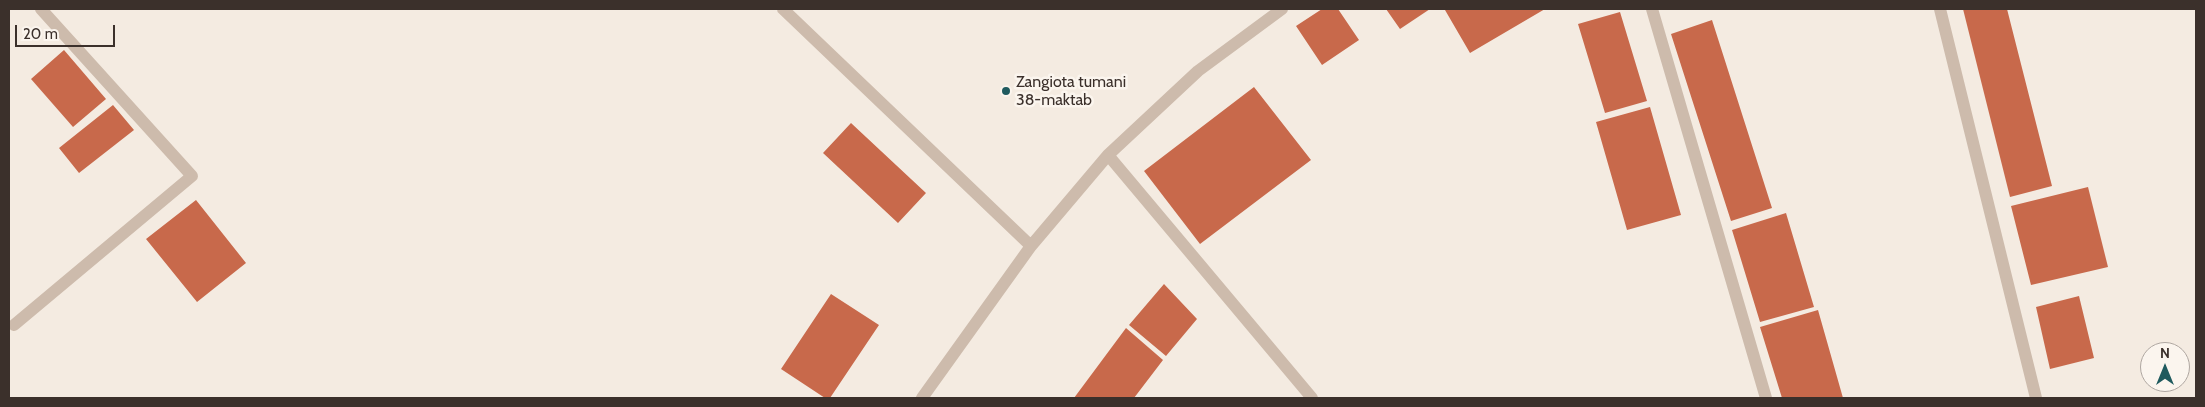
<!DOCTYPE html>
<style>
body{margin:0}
#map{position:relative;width:2205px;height:407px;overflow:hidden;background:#f4ebe1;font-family:Cabin,sans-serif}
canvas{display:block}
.frame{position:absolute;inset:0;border:10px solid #3b302b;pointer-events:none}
.north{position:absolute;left:2140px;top:342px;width:50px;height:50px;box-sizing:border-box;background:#fbf5ee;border:1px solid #aea6a0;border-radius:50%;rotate:0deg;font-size:14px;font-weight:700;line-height:20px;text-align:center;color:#3b302b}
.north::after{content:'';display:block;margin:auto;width:18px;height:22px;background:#1f5a5e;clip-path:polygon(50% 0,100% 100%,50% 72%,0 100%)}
.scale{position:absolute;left:15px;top:25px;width:100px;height:22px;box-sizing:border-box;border:2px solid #3b302b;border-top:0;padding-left:6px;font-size:15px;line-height:18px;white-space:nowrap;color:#3b302b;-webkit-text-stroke:4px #fbf5ee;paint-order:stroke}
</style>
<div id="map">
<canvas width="2205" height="407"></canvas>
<div class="frame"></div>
<div class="north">N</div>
<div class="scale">20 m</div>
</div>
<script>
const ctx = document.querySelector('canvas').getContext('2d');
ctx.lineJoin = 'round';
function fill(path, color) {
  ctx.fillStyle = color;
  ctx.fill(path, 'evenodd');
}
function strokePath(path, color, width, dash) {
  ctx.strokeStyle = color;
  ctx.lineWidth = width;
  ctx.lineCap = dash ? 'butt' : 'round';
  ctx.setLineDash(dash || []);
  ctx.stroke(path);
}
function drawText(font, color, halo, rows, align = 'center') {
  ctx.font = font + ' Cabin,sans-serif';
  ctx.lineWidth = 5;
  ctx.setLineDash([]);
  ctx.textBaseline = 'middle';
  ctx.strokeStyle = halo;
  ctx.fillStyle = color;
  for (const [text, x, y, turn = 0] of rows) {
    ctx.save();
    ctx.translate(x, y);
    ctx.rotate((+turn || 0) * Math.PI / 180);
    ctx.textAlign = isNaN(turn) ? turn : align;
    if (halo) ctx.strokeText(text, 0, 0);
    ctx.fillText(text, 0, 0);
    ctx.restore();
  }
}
fill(new Path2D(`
 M 1322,9 L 1338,9 L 1359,40 L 1322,65 L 1296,26 Z
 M 1386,9 L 1430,9 L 1400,29 Z
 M 1447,9 L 1545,9 L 1470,53 L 1445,10 Z
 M 1963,9 L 2007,9 L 2052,186 L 2010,197 Z
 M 1620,12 L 1647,101 L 1605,113 L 1578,24 Z
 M 1712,20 L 1772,208 L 1731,221 L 1671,34 Z
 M 64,50 L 106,99 L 73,127 L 31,79 Z
 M 1254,87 L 1311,160 L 1200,244 L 1144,171 Z
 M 113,105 L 134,130 L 79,173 L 59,148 Z
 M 1650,107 L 1681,215 L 1627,230 L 1596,122 Z
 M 851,123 L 926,193 L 898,223 L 823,153 Z
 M 2088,187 L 2108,267 L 2031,285 L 2011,206 Z
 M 196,200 L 246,263 L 197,302 L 146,239 Z
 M 1786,213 L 1814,307 L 1760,322 L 1732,230 Z
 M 1164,284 L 1197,319 L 1166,356 L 1129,325 Z
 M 831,294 L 879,325 L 830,398 L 825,398 L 781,369 Z
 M 2079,296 L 2094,358 L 2050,369 L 2036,307 Z
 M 1818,310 L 1843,398 L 1782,398 L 1760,327 Z
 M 1126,328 L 1163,360 L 1134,398 L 1074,398 Z`), '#c8694b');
strokePath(new Path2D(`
 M 783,9 L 1031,246
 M 1652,9 L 1766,398
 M 1940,9 L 2036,398
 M 1108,155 L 1312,398
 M 14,325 L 192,176 L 41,9
 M 922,398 L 1031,246 L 1108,155 L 1198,71 L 1282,9`), '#cdbbac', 12);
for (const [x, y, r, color] of [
 [1006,91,5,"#1f5a5e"]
]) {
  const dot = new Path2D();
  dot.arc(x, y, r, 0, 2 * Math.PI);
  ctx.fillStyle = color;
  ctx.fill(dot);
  strokePath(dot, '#fbf5ee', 2);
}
drawText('16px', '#3b302b', '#fbf5ee', [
 ["Zangiota tumani",1016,82],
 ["38-maktab",1016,100]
], 'left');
</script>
